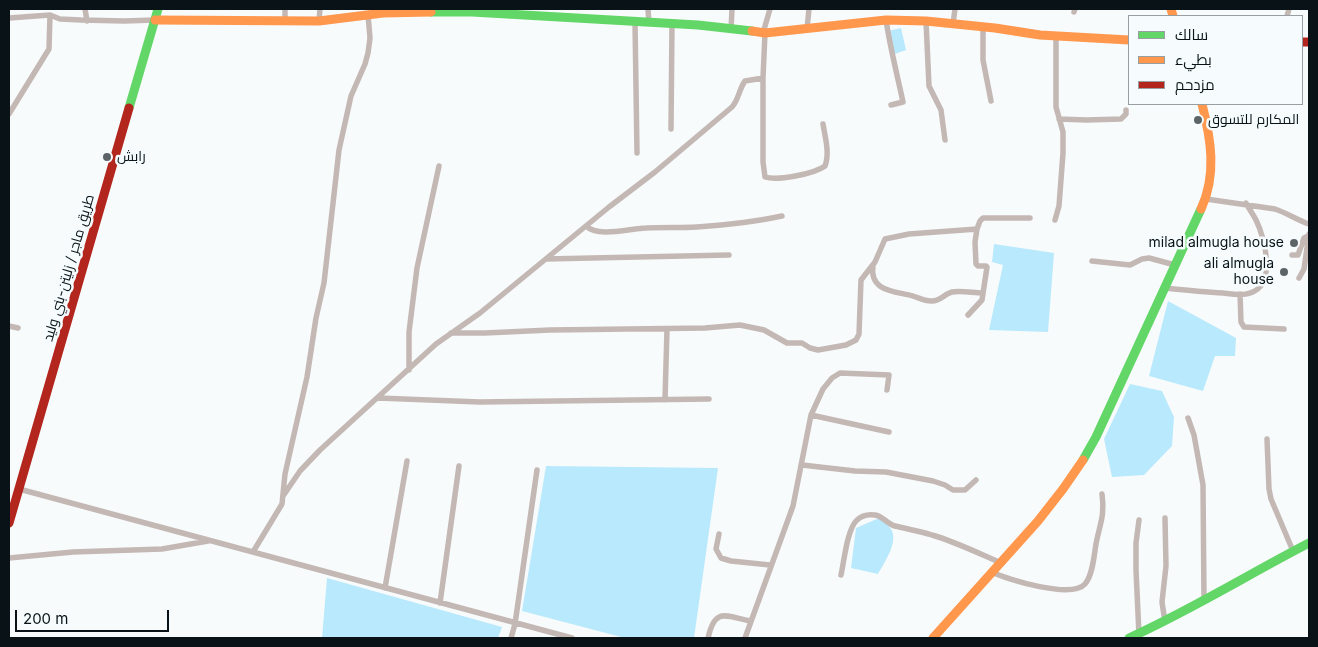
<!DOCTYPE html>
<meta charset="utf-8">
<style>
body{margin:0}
#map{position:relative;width:1318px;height:647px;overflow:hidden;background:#f8fbfc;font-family:Inter,Cairo,sans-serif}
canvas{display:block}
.frame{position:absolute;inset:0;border:10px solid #091317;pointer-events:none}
.legend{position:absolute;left:1128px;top:15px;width:175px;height:90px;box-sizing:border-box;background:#f6fcfe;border:1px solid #979fa2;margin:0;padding:6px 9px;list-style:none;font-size:15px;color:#091317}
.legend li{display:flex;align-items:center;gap:10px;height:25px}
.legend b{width:25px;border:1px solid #979fa2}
.scale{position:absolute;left:15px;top:610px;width:154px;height:22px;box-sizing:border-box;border:2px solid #091317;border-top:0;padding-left:6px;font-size:15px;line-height:18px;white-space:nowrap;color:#091317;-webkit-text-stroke:4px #f6fcfe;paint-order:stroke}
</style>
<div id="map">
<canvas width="1318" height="647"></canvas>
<div class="frame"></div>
<ul class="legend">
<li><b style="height:6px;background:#63d668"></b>سالك</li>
<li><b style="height:6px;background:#ff974d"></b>بطيء</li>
<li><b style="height:6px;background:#b3261e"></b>مزدحم</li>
</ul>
<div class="scale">200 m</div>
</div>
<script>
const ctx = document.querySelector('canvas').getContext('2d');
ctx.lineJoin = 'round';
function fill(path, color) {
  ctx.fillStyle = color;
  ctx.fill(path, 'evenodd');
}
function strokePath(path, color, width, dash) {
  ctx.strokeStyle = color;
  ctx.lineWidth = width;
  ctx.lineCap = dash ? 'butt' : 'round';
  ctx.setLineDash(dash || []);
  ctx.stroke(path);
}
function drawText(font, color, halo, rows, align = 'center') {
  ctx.font = font + ' Inter,Cairo,sans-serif';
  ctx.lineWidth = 5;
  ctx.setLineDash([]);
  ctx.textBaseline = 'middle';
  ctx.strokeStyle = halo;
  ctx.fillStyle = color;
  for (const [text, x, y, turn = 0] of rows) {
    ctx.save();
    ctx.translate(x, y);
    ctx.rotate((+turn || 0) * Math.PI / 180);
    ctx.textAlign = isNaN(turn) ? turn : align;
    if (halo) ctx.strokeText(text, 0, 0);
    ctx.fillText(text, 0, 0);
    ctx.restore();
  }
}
fill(new Path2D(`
 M 901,28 L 906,50 L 892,55 L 888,31 Z
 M 994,244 L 1054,253 L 1048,332 L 989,330 L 1003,265 L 992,262 Z
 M 1168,301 L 1236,338 L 1235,356 L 1215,356 L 1203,391 L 1149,376 Z
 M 1130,384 L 1162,391 L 1174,417 L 1172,446 L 1144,475 L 1112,477 L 1104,439 Z
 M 546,466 L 718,468 L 694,638 L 625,638 L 522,611 Z
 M 879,518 C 882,521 888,525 891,529 C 899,542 884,563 878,574 L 851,568 L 856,528 Z
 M 327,578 L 502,627 L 498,638 L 322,638 Z`), '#b9e9fc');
strokePath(new Path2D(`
 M 85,9 L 87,21
 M 648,9 L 649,23
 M 1074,12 L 1075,9
 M 1287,16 L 1289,9
 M 9,18 L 50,15 L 60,19 L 81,20 L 124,21 L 155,20
 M 886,20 C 890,47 897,74 903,102 L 891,105
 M 285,21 L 285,9
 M 319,21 L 320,9
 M 926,21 L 929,86 L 941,110 L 945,140
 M 635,22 L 637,153
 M 953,24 L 955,9
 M 983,27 L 983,60 L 991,101
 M 807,29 L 809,9
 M 731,30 L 732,9
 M 763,33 L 770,9
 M 763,78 L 763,162 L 765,177 C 777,181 814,174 825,166 C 830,153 825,137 823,124
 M 9,114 L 49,49 L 50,15
 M 1059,119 L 1086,120 L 1121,119 L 1126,114 L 1126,110
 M 671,129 L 672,24
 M 1206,199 L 1275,209 C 1287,213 1297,220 1309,224
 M 1055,220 L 1059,206 L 1063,153 L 1063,132 L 1056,107 L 1056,36
 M 586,226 C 598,238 631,228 646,228 C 663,227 680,228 697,227 C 725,225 754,222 782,216
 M 1292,255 L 1298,255 L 1304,238 L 1308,236
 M 546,259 L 729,255
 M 1092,261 L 1130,265 L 1142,259 L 1149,258 L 1175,265
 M 873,265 C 869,292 895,291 913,296 C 919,298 925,301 931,301 C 940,302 944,294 952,292 C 960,290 974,293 983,293
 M 1299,278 L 1304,269 L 1309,234
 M 1165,288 C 1184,290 1204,292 1223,293 C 1232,294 1242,296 1250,293 C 1277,285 1265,238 1256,220 C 1253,214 1249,209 1246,203
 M 1240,294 L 1241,322 L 1244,327 L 1284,329
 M 968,315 L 982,300 L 987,267 L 986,266 L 978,266 L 976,264 L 975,242 L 977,229
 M 9,326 L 18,328
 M 451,333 L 485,333 L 550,330 L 705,328 L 740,325 L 764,330 L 787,343 L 802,343 L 810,348 L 818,350 L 846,345 L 856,340 L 859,334 L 861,280 L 875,262 L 885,239 L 909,234 L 977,229 L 980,221 L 983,218 L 1030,218
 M 409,370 L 409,332 L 417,268 L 439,166
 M 378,398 L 480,402 L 709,399
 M 665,400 L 667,329
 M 811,415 L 889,432
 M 1188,418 L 1194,435 L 1203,485 L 1204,600
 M 1267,439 L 1269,489 L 1271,499 L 1293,551
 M 802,465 L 855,471 L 886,472 L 933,481 L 945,485 L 953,490 L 965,490 L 976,480
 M 19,489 L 572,638
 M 283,496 L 300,471 L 320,450 L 436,344 L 480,313 L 609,207 L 655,172 L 732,107 C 739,99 739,89 745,81 L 763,78 L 765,33
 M 1165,518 L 1166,566 L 1162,602 L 1165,622
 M 719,534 L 716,549 L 721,558 L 731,561 L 770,565
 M 253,552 L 282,504 L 285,474 L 307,377 L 316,318 L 324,283 L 339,150 L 351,96 L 365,64 L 368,53 L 370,38 L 368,15
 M 9,558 L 73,552 L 162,549 L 208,541
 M 992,572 C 1008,580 1072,599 1085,584 C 1093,575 1094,555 1096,544 C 1100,523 1105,516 1102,494
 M 841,575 C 844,562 847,529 857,520 C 861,516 868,514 875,515 C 883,516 887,524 895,526 C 907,529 920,531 932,535 C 956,542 978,553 1001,563
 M 385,588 L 407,461
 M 440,603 L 459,466
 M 1139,635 L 1136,570 L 1136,543 L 1139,520
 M 511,638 L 515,624 L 537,470
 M 708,638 C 715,607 725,616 750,621
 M 745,638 L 793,506 L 811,415 L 823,389 L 832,378 L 840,373 L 889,375 L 887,390`), '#c4b8b5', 5.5);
strokePath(new Path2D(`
 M 431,12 L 472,12 L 698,25 L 752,31
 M 129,108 L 158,9
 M 1083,460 L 1096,437 L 1201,209
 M 1129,638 C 1191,610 1249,574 1309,543`), '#63d668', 9);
strokePath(new Path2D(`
 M 1171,9 L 1173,16
 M 155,20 L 319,21 L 383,13 L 431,12
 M 752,31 L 765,33 L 886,20 L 926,21 L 995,28 L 1040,35 L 1129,40
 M 1201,209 C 1217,175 1211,139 1202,104
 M 933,638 L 1038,521 L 1063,489 L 1083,460`), '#ff974d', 9);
strokePath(new Path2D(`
 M 1302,42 L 1309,42
 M 9,523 L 129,108`), '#b3261e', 9);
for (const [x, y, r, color] of [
 [1198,120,5,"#5d6467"],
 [107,157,5,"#5d6467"],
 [1294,243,5,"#5d6467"],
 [1284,272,5,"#5d6467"]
]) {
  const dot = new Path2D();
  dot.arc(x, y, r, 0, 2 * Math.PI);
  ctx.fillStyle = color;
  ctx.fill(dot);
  strokePath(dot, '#f6fcfe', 2);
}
drawText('14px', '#091317', '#f6fcfe', [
 ["المكارم للتسوق",1208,120],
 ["رابش",117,157],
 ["milad almugla house",1284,243,"right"],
 ["ali almugla",1274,264,"right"],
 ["house",1274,280,"right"]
], 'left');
drawText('14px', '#091317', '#f6fcfe', [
 ["طريق ماجر / زليتن-بني وليد",69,268,-74]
]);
</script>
